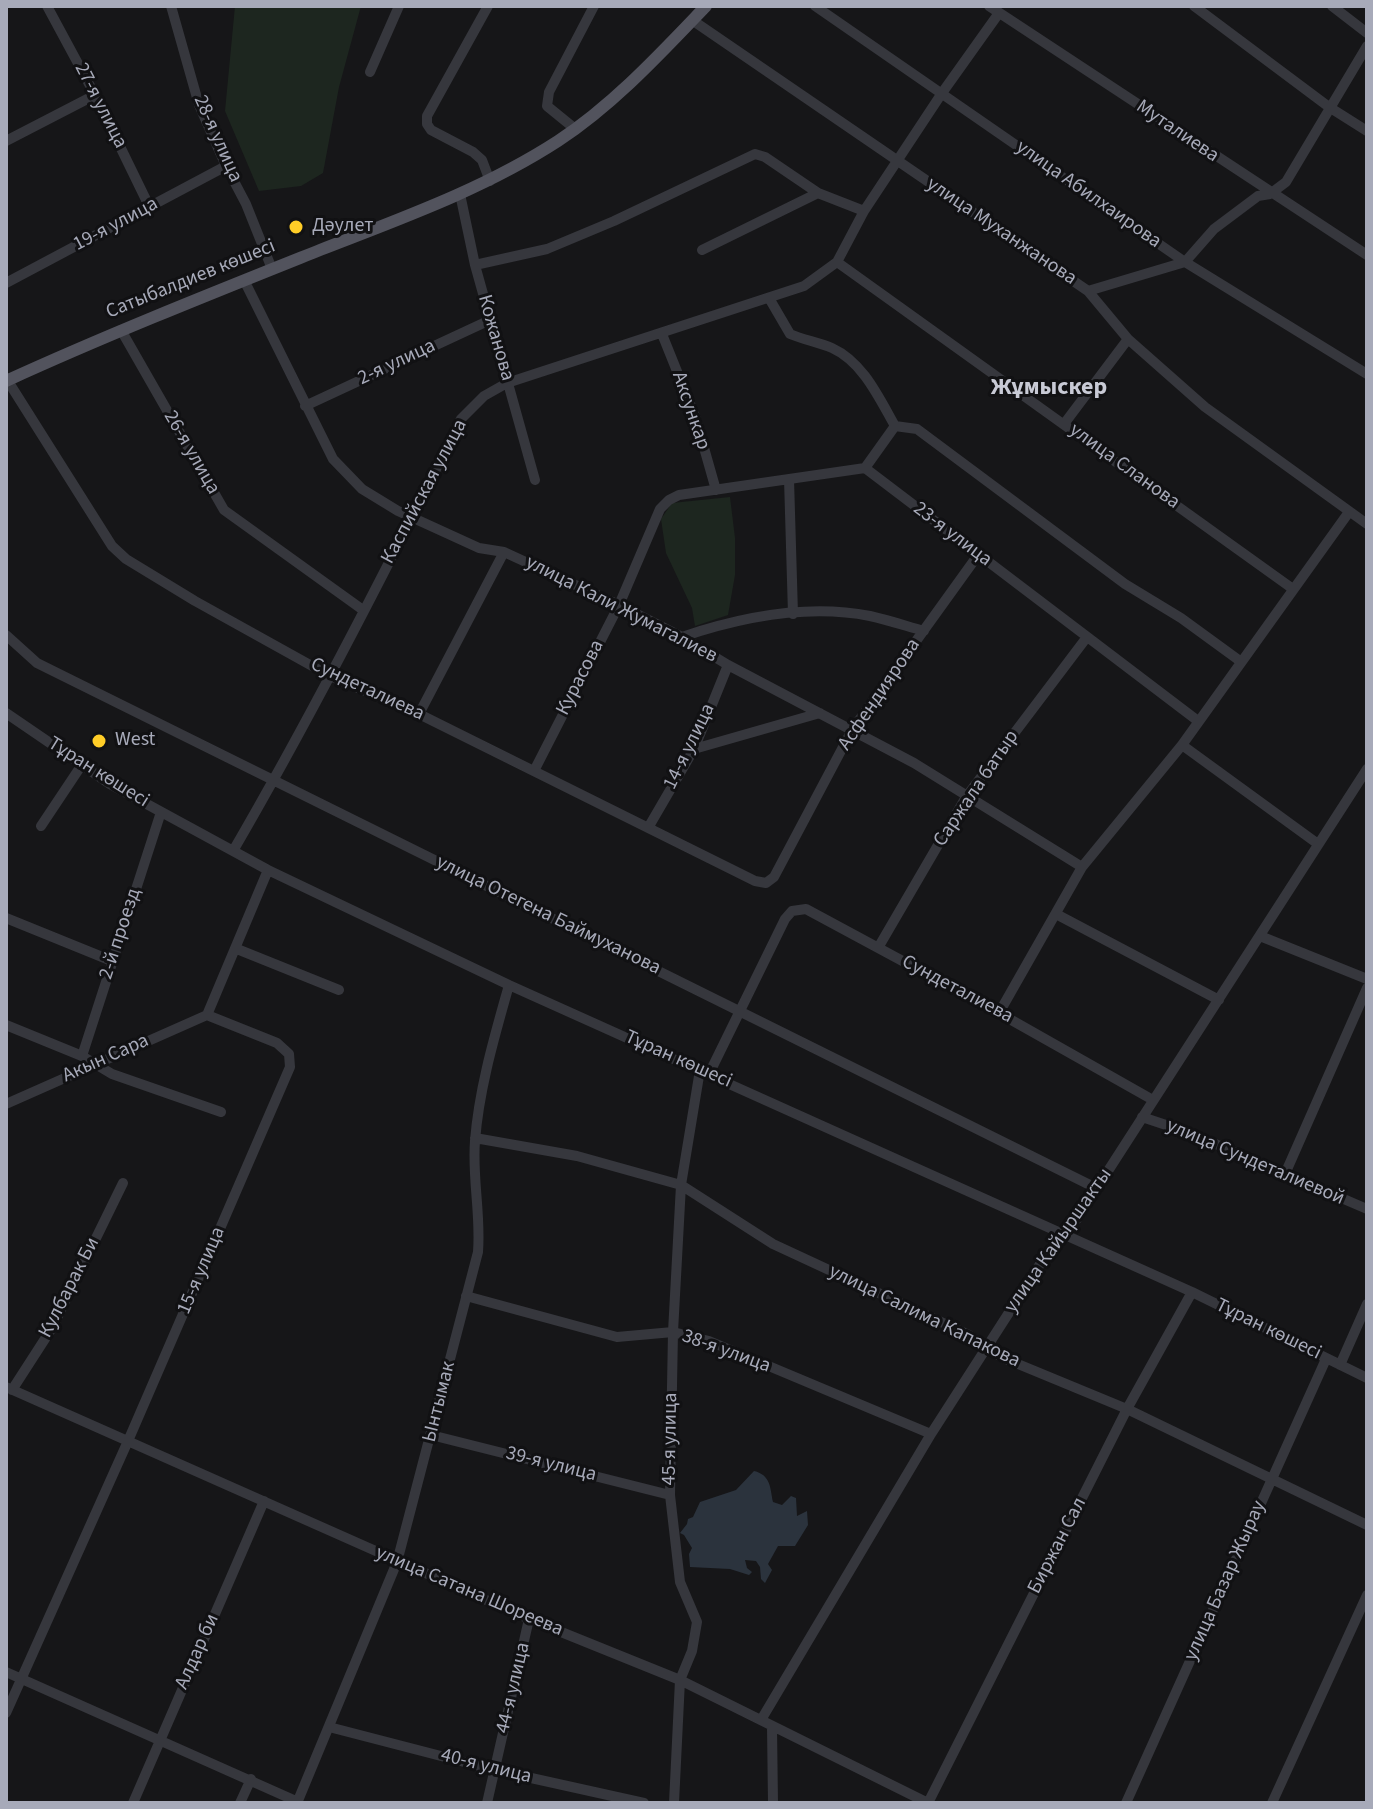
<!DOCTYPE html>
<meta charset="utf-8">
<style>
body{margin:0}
#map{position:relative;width:1373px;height:1809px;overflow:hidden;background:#161618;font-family:"Source Sans 3",sans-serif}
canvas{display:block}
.frame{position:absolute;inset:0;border:8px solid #a7aab9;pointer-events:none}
</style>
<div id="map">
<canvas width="1373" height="1809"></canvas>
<div class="frame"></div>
</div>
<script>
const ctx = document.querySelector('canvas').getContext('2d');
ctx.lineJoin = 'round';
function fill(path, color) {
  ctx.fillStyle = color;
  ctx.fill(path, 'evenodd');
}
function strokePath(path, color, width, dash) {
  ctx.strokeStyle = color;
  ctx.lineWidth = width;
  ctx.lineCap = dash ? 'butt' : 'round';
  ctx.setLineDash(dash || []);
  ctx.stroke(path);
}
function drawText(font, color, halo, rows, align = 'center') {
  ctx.font = font + ' "Source Sans 3",sans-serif';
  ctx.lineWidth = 6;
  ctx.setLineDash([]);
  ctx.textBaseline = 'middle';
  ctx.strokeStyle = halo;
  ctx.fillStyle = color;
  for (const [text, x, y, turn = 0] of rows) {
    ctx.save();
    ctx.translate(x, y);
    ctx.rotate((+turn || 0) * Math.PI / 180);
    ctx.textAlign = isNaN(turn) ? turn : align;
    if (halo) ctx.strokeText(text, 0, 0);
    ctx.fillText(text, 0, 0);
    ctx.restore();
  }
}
fill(new Path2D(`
 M 235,6 L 361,6 L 339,87 L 323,173 L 301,186 L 259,191 L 225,111 Z
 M 730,497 L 735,538 L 735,575 L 728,615 L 695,626 L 692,608 L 666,553 L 661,519 L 672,503 Z`), '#1d261f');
fill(new Path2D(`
 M 754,1471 C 771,1475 770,1488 773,1502 L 782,1505 L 791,1496 L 796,1498 L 797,1516 L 807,1511 L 808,1525 L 795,1546 L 778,1546 L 768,1564 L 772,1570 L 765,1583 L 761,1579 L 760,1567 L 756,1561 L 745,1560 L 747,1568 L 752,1572 L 749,1575 L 730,1569 L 690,1567 L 689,1554 L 692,1548 L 684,1535 L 680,1533 L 687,1524 L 688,1519 L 693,1517 L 700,1502 L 736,1490 Z`), '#2b333d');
strokePath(new Path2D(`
 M 47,6 L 95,95 L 150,208
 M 171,6 L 199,105 L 226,166 L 246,204 L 272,269
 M 488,6 L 427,116 L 427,124 L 431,130 L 473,152 L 482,160 L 490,181
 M 815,6 L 1185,262 L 1367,374
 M 989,6 L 1367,255
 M 1194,6 L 1329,107 L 1367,131
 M 1332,6 L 1367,33
 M 692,20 L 1088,291 L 1128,339 L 1205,407 L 1367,524
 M 370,72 L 399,6
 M 574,128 L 547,106 L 549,92 L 594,6
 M 6,141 L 95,95
 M 460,194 L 475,265 L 535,480
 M 702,250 L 818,193 L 864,211
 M 837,262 L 1293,589
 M 475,265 L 547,249 L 614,221 L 755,154 L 765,157 L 818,193
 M 244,280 L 333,459 L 362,489 L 398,511 L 479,548 L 504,552 L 619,605 L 682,637 L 728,665 L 914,763 L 1082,867
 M 6,283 L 226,166
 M 1088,291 L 1185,262 L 1214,229 L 1258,196 L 1270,194 L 1286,182 L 1367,46
 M 769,298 L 790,334 C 804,340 818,342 832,348 C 863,362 879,398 895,426 L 865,468
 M 121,330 L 224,510 L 363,610
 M 662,334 L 695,416 L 716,490
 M 6,378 L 112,546 L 126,559 L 195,601 L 330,676 L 419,714 L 755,881 L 766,883 L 774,877 L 852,730 L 978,555
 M 305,406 L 490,320
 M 1064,424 L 1128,339
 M 895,426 L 917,429 L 1125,584 L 1181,618 L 1240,661
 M 789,479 L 793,614
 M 6,635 L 37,663 L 1096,1188
 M 682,637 C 741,617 808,604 870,616 C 888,620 906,626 924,631
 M 6,713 L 110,784 L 268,870 L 509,985 L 1192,1292 L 1367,1378
 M 419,714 L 504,552
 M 1182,745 L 1318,844
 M 694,749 L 820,713
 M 534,771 L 619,605 L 660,509 L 669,500 L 679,495 L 865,468 L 1198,721
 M 41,826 L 81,766
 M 648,828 L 694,749 L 728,665
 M 233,851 C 315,710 389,565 461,419 L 484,396 L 507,383 L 804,286 L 837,262 L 864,211 L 942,93 L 999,13
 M 1056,914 L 1219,1000
 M 6,918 L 112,961
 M 1260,936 L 1367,979
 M 878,948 L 966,797 L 1087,637
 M 237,949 L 339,990
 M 999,1013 L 1082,867 L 1182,745 L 1349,512
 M 6,1025 L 82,1056 L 112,1074 L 221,1112
 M 82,1056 L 161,812
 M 709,1074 L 785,919 L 792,911 L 806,909 L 999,1013 L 1153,1100
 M 6,1104 L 207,1015
 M 1142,1117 L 1190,1133 L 1367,1209
 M 475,1138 L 577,1156 L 681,1185 L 773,1244 L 969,1335 L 1001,1357 L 1127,1409 L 1367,1525
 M 1285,1174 L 1367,988
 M 466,1296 L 617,1337 L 673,1332 L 709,1341 L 931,1434
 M 1340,1365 L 1367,1304
 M 6,1387 L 529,1619 L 680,1680 L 928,1803
 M 12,1390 L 52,1328 L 123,1183
 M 431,1435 L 670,1495
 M 6,1672 L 296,1801
 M 6,1713 L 128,1441 L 290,1067 L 289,1054 L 277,1043 L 207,1015 L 268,870
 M 761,1720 L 931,1434 L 1046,1255 L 1077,1219 L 1367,769
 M 329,1727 L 495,1770 L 644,1803
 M 772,1727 L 773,1803
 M 133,1803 L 264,1501
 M 240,1803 L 251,1779
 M 297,1803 L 397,1562 L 478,1252 C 481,1214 472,1178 475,1141 C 479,1088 495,1035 509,985
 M 487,1803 L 529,1619
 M 674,1803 L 680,1680 L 692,1651 L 697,1622 L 680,1582 L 670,1495 L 673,1332 L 681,1185 L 700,1070
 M 928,1803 L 1127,1409 L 1192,1292
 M 1126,1803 L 1326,1359
 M 1272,1803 L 1367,1595`), '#36373d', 10);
strokePath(new Path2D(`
 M 6,381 C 109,334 215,292 320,250 C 402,218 484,189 558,141 C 614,104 660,54 706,6`), '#52535d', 12);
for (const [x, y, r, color] of [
 [296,227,8,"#ffcd27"],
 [99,741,8,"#ffcd27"]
]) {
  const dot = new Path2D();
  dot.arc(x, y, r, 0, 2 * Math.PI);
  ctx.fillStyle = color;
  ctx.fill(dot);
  strokePath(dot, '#111113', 3);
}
drawText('20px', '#a7aab9', '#111113', [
 ["27-я улица",100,106,63],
 ["Муталиева",1177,132,34],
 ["28-я улица",217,139,66],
 ["улица Абилхаирова",1088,195,35],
 ["19-я улица",116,225,-28],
 ["улица Муханжанова",1001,232,34],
 ["Сатыбалдиев көшесі",191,280,-22],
 ["Кожанова",495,338,74],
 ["2-я улица",397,363,-25],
 ["Аксункар",690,411,71],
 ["26-я улица",191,453,60],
 ["улица Сланова",1124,467,36],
 ["Каспийская улица",425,492,-62],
 ["23-я улица",952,535,37],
 ["улица Кали Жумагалиев",621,610,27],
 ["Курасова",581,678,-63],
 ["Сундеталиева",367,690,25],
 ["Асфендиярова",880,695,-56],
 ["14-я улица",690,747,-64],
 ["Тұран көшесі",98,773,32],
 ["Саржала батыр",977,789,-56],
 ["улица Отегена Баймуханова",548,916,26],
 ["2-й проезд",121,934,-72],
 ["Сундеталиева",957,990,28],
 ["Акын Сара",106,1059,-24],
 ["Тұран көшесі",678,1060,24],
 ["улица Сундеталиевой",1255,1163,23],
 ["улица Кайыршакты",1059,1241,-55],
 ["15-я улица",202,1271,-67],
 ["Кулбарак Би",70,1288,-63],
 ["улица Салима Капакова",924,1317,26],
 ["Тұран көшесі",1268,1330,26],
 ["38-я улица",726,1352,20],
 ["Ынтымак",440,1402,-76],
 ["45-я улица",671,1439,-89],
 ["39-я улица",551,1465,14],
 ["Биржан Сал",1058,1546,-63],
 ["улица Базар Жырау",1226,1581,-66],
 ["улица Сатана Шореева",469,1592,23],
 ["Алдар би",198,1652,-66],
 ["44-я улица",514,1688,-77],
 ["40-я улица",486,1767,14]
]);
drawText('20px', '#a7aab9', '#111113', [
 ["Дәулет",312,227],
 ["West",115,741]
], 'left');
drawText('bold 24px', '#c8cad5', '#111113', [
 ["Жұмыскер",1049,389]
]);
</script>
